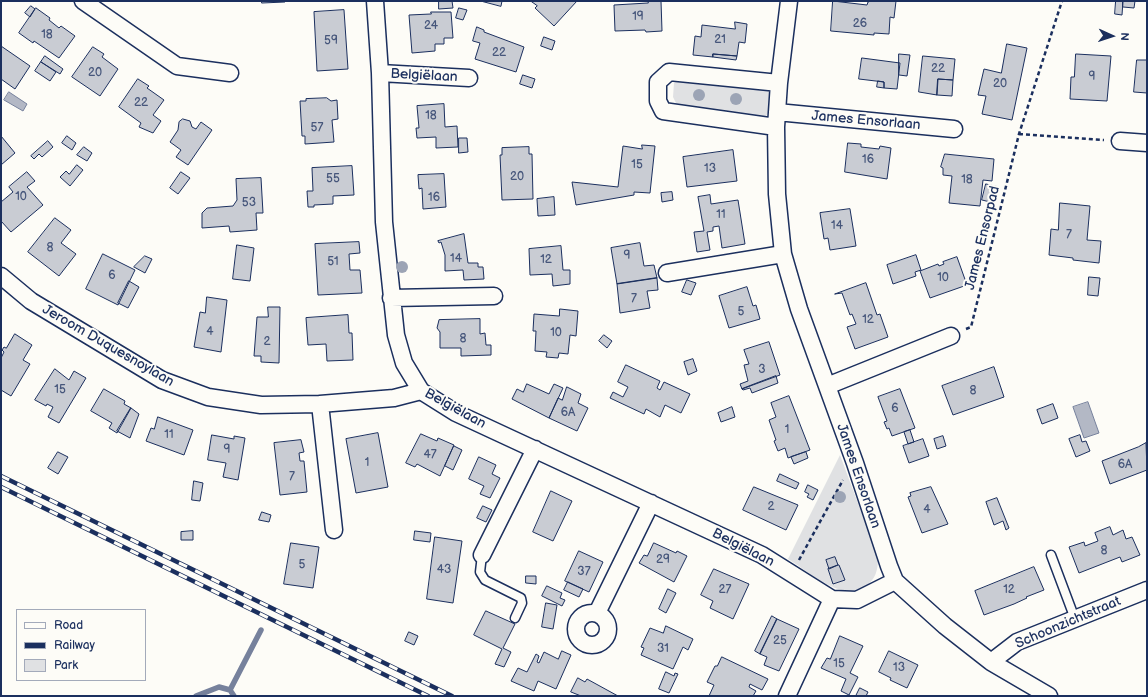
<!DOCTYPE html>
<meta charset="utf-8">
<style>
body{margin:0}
#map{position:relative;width:1148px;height:697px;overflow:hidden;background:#fdfcf7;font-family:"Balsamiq Sans",sans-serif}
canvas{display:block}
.frame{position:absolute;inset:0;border:2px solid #1b2f5e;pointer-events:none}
.legend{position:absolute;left:16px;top:609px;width:130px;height:72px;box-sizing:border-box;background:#fdfcf7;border:1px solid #a3aaba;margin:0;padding:5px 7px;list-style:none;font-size:12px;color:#1b2f5e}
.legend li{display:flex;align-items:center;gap:8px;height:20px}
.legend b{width:20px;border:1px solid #a3aaba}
.north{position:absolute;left:1092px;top:16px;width:40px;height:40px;-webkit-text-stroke:3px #fdfcf7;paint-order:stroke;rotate:93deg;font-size:11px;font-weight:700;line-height:16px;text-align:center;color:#1b2f5e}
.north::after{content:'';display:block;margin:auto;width:14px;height:18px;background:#1b2f5e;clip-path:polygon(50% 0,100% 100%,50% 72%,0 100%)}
</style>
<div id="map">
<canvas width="1148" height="697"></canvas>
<div class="frame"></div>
<ul class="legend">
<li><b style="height:5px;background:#fdfcf7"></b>Road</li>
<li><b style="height:5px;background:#1b2f5e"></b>Railway</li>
<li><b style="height:11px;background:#e0e1e3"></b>Park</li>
</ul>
<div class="north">N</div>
</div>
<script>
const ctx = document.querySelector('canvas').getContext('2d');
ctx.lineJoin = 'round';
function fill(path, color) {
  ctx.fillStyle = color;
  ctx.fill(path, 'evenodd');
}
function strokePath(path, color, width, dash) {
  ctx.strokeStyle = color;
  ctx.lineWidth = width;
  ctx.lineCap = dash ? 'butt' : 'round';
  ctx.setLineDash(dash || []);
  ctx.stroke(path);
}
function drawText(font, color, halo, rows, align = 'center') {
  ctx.font = font + ' "Balsamiq Sans",sans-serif';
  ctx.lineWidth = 4;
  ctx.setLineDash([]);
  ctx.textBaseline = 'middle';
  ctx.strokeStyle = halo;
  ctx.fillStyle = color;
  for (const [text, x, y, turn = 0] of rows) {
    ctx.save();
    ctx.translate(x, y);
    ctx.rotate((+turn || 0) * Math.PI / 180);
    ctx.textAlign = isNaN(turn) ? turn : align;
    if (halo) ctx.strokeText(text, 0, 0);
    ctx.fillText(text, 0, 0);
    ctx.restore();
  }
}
fill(new Path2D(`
 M 682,78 L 773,90 L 770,113 L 765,116 L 678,107 L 673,97 L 674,83 Z
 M 840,455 L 878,557 C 878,570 876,579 865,587 C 843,603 808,571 788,559 Z`), '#e0e1e3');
const water = new Path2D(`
 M 9,92 L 27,104 L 23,111 L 4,100 Z
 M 1088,402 L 1099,433 L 1084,438 L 1073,407 Z`);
fill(water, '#b3b8c5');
strokePath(water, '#76819c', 1);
strokePath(new Path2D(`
 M 196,696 L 219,687 L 230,690
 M 234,696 L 230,690 L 261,630`), '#76819c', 5.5);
const building = new Path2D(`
 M 262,1 L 285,1 L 285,2 L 262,3 Z
 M 439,1 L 452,1 L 453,8 L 439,9 Z
 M 481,1 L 502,1 L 501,6 Z
 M 531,1 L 577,1 L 554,26 L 535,8 L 537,6 Z
 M 648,1 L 661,1 L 662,31 L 646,32 L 645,30 L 615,31 L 614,5 L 648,3 Z
 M 833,1 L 867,5 L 868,2 L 871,1 L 896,1 L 894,18 L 890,17 L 889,34 L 874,33 L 874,35 L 831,31 Z
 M 1116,1 L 1123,1 L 1122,15 L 1115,14 Z
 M 1123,1 L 1135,1 L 1134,8 L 1123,7 Z
 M 31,6 L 35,9 L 30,17 L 25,13 Z
 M 36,8 L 50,18 L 49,20 L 59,28 L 61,26 L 75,36 L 59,58 L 34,41 L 33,43 L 19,33 Z
 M 459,8 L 467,10 L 463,20 L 456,18 Z
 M 344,10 L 348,69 L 317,71 L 314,12 Z
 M 431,12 L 451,12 L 453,38 L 444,38 L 444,44 L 435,44 L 435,51 L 412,53 L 409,15 L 431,14 Z
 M 735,22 L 747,24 L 745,43 L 739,42 L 737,56 L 713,54 L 713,57 L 693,55 L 695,36 L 701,37 L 702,25 L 735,29 Z
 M 477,27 L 484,30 L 484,32 L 524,47 L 516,72 L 475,59 L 480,43 L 473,41 Z
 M 544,37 L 555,41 L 552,50 L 541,46 Z
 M 1007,44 L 1027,48 L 1012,120 L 982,114 L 986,96 L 978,95 L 984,69 L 1001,73 Z
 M 1,46 L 30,66 L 15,89 L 1,79 Z
 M 93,47 L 104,54 L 102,57 L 118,69 L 100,96 L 72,77 Z
 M 713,54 L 737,56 L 736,60 L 713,57 Z
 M 899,54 L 910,55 L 907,76 L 899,75 Z
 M 1076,54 L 1111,56 L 1107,101 L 1070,99 L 1071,77 L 1074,77 Z
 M 45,56 L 63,69 L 60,74 L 41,62 Z
 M 923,56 L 955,59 L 953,80 L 938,79 L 937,95 L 919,92 Z
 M 862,58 L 900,63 L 897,89 L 884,88 L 884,82 L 859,79 Z
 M 1137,60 L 1147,60 L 1147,93 L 1134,92 Z
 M 41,62 L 56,72 L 50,81 L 35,71 Z
 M 523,75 L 535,79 L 532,88 L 520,84 Z
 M 138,79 L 149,86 L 147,88 L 164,100 L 153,115 L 161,121 L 153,133 L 139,127 L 141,123 L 119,107 Z
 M 938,79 L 953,80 L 952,96 L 937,95 Z
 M 878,81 L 884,82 L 884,88 L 877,87 Z
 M 327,98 L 331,101 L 337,100 L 338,119 L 332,120 L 334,142 L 305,144 L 305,136 L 302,136 L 300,101 L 306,101 L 306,99 Z
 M 444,104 L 445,127 L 457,126 L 458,147 L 436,148 L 436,137 L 417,138 L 416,128 L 419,128 L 417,106 Z
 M 183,119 L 190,121 L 192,127 L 196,129 L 201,122 L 212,130 L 188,165 L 176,157 L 181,150 L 170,142 L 178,130 L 179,122 Z
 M 1,136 L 15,153 L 1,165 Z
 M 67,136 L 76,143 L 72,150 L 62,143 Z
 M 459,138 L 467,138 L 468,152 L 459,153 Z
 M 48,141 L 53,147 L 42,157 L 39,154 L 34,159 L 31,156 Z
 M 848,143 L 861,144 L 861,147 L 879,149 L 880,146 L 891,148 L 887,179 L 845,172 Z
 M 642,145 L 655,146 L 650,193 L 634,192 L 634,195 L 576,205 L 572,182 L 618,187 L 623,146 L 642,149 Z
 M 84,147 L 92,153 L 87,161 L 77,155 Z
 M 529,147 L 529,154 L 532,154 L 533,199 L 502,200 L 500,155 L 502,155 L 502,148 Z
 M 733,150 L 737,181 L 687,187 L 683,157 Z
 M 945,154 L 994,159 L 992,181 L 983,180 L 980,206 L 949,203 L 952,176 L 943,175 L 943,168 L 941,167 Z
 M 77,165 L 83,170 L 70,186 L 60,177 L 66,171 L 69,174 Z
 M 352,166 L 354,195 L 333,196 L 333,204 L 314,205 L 314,207 L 308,207 L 307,191 L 313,191 L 312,168 Z
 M 27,172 L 35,181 L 27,187 L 43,205 L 11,232 L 1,221 L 1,202 L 13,192 L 9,187 Z
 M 181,172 L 190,178 L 178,194 L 170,188 Z
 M 444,174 L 446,207 L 423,209 L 422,188 L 419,189 L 418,175 Z
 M 261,178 L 263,213 L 256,213 L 257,230 L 230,232 L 229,226 L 202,228 L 202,213 L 207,208 L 233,206 L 237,200 L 236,179 Z
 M 986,184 L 999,187 L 994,203 L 982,200 Z
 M 672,192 L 673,200 L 662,202 L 661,193 Z
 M 710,195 L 711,204 L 738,200 L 745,244 L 722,248 L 719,226 L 713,227 L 713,231 L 707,232 L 710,250 L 697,252 L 694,232 L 704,231 L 698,197 Z
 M 554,197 L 555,215 L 538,216 L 537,199 Z
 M 1060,203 L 1090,206 L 1087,240 L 1101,241 L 1099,263 L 1073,260 L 1073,258 L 1049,255 L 1051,229 L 1058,230 Z
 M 850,209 L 856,246 L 830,250 L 828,238 L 824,239 L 820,213 Z
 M 55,218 L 71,230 L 61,243 L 76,254 L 59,276 L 28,252 Z
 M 464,234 L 468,263 L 478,263 L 478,267 L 483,267 L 484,279 L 464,280 L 463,270 L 445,271 L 445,255 L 441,242 L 439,243 L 438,241 Z
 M 359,242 L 360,253 L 349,254 L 350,270 L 360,270 L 362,293 L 318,295 L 315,244 Z
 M 640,243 L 644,266 L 654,265 L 657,278 L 617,284 L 611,248 Z
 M 237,245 L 254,248 L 250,281 L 233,279 Z
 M 561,246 L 563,270 L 570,270 L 570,284 L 553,286 L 552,274 L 530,275 L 529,249 Z
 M 103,254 L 135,270 L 118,305 L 86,289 Z
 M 916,255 L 921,270 L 915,272 L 916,276 L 893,284 L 887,265 Z
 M 145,256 L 152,259 L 145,273 L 134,267 Z
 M 957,257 L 967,285 L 930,298 L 920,271 L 938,264 L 939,266 L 944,264 L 943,262 Z
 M 1089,277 L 1100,278 L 1098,296 L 1088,295 Z
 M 657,278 L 658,290 L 647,291 L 650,308 L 620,313 L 617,284 Z
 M 687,280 L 696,283 L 691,295 L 682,292 Z
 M 129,281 L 139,287 L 128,308 L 118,303 Z
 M 866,283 L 877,315 L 880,314 L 888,337 L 855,349 L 847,327 L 856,324 L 852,314 L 850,315 L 842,293 L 835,294 Z
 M 747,287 L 753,306 L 756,305 L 760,319 L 729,328 L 719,296 Z
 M 207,297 L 227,300 L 221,352 L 194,347 L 200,312 L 205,313 Z
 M 268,307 L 280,307 L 279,363 L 261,362 L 261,356 L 254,356 L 257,317 L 268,317 Z
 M 560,309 L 578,311 L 576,336 L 570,335 L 568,354 L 559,353 L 558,358 L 546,357 L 547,352 L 535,351 L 536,331 L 533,331 L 534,314 L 559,316 Z
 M 348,315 L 349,333 L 352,333 L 353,360 L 327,361 L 326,344 L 308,345 L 306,318 Z
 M 480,319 L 480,334 L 485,333 L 486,345 L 491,345 L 491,355 L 461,356 L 461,348 L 440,348 L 440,332 L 437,328 L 439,320 Z
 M 15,334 L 32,345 L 23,360 L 30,364 L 11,396 L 1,390 L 1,358 L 4,352 L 2,350 L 4,347 L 6,348 Z
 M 604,335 L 612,341 L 607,348 L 599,341 Z
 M 769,342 L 780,375 L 742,389 L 740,384 L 748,381 L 744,365 L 749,364 L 744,350 Z
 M 693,359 L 697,371 L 688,375 L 684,362 Z
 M 626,365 L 660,381 L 657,388 L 660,390 L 664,382 L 690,394 L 681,413 L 665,405 L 660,417 L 646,409 L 644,414 L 610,398 L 613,392 L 623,397 L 628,387 L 618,382 Z
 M 994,367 L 1004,397 L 953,415 L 942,386 Z
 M 55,369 L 69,380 L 74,371 L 86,378 L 59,423 L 48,417 L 53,407 L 47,404 L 46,406 L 35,400 Z
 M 776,376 L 778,383 L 752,393 L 750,388 L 743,390 L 742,389 Z
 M 527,384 L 549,394 L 554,384 L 563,388 L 549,418 L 512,399 L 517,389 L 523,392 Z
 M 567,387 L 581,394 L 578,403 L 588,408 L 577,431 L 549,418 L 558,398 L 562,400 Z
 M 104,389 L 125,401 L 124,404 L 131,408 L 117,433 L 109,428 L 112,423 L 91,411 Z
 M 900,389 L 915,428 L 892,436 L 889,428 L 887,429 L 884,422 L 887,421 L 878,397 Z
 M 789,396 L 810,450 L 788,458 L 785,448 L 778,451 L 774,441 L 776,440 L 769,420 L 776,417 L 771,403 Z
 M 1053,404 L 1058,418 L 1042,424 L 1037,410 Z
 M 732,407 L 735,417 L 721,422 L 718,413 Z
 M 131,408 L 139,414 L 130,438 L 117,431 Z
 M 158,417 L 193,430 L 184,455 L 146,441 L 151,428 L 154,429 Z
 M 910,430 L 914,442 L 908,444 L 904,432 Z
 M 378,433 L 388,487 L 356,493 L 346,439 Z
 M 421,434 L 437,441 L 438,438 L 454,445 L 440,476 L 417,464 L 415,467 L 406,463 Z
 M 212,435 L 234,439 L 234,436 L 245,438 L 238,480 L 223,477 L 226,463 L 208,460 Z
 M 1080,435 L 1082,442 L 1086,441 L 1090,451 L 1076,457 L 1069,439 Z
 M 943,436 L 946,446 L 937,449 L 934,439 Z
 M 923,439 L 929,456 L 909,463 L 903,446 Z
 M 301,440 L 304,452 L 299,453 L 300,461 L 304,461 L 307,492 L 280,495 L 274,443 Z
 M 1146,443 L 1147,470 L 1110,484 L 1102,461 L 1138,447 Z
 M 454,446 L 462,450 L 453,470 L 445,466 Z
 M 58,452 L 68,457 L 58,474 L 48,468 Z
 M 806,452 L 808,458 L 794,464 L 791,457 Z
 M 479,457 L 496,465 L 492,474 L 500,478 L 490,498 L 480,494 L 484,486 L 469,479 Z
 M 780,474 L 799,483 L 796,489 L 777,481 Z
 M 194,481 L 203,483 L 200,501 L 192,500 Z
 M 808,485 L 818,490 L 813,500 L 807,497 L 809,494 L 805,492 Z
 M 754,487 L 798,505 L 786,530 L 743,510 Z
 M 931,487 L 948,524 L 922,533 L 908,497 L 911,496 L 910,493 Z
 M 551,491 L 572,501 L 553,541 L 533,532 Z
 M 997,498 L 1009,528 L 1006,530 L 1003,521 L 994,525 L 986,502 Z
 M 483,506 L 492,510 L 486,522 L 477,518 Z
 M 262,512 L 271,515 L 269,522 L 259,520 Z
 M 1110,527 L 1113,535 L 1123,530 L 1126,539 L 1132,537 L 1140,555 L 1122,562 L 1120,557 L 1079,573 L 1069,547 L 1084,542 L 1085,546 L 1098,541 L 1095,533 Z
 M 193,531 L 193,540 L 181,540 L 181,532 Z
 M 415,531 L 431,533 L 430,542 L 414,540 Z
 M 435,537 L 462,541 L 453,603 L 427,599 Z
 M 291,543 L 319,547 L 313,588 L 284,584 Z
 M 654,543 L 676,553 L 677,551 L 687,556 L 674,582 L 639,563 L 644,555 L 647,556 Z
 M 579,551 L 603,562 L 589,592 L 565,581 Z
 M 835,557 L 838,565 L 829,569 L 826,560 Z
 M 838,565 L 839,565 L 845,580 L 833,584 L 828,569 Z
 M 1034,567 L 1044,590 L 1026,597 L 1027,598 L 1014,604 L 984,615 L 975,591 Z
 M 714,569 L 749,584 L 733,619 L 710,608 L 713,601 L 701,595 Z
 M 526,576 L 536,576 L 536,584 L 526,583 Z
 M 568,582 L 583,589 L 579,597 L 564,590 Z
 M 547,586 L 562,593 L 560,598 L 565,600 L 562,606 L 542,596 Z
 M 668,589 L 676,593 L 666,613 L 659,609 Z
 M 546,603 L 557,605 L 553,629 L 542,627 Z
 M 486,611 L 515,624 L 503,648 L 511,652 L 504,667 L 495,664 L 502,649 L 474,635 Z
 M 772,616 L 777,619 L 760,654 L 755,651 Z
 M 777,619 L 799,629 L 779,671 L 764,665 L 767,657 L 760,654 Z
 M 666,626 L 693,639 L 688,650 L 683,647 L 673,669 L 641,655 L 644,648 L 641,647 L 650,628 L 663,633 Z
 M 409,632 L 418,636 L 414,645 L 405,641 Z
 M 840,636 L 863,646 L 850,673 L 858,677 L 849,695 L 841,691 L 846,679 L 821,668 L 827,658 L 830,659 Z
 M 562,651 L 571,655 L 556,689 L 538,681 L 534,691 L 511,681 L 518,668 L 527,672 L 536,654 L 539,656 L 537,662 L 539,663 L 544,652 L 558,659 Z
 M 889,651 L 918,665 L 907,688 L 890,680 L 891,678 L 879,672 Z
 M 722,657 L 768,679 L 762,690 L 750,684 L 749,687 L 756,691 L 753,696 L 709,696 L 714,685 L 707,682 L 715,666 L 717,666 Z
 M 666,672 L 674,676 L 675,673 L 678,674 L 669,693 L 659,689 Z
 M 578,678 L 585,682 L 587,679 L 618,696 L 581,696 L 571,692 Z
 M 860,688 L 868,692 L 866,696 L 856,696 Z`);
fill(building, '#c9ccd3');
strokePath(building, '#1b2f5e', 1);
const lane = new Path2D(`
 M 482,555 L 480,572 L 485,580 L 521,598 L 522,603 L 515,618
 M 1051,555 L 1075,619`);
const street = new Path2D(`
 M 83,1 L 177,66 L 230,73
 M 375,1 L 380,73 L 384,222 L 396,335 L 404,363 L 421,391 L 456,413 L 762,555 L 832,599 L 857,600 L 895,581
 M 789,1 L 779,83 L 776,127 L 777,194 L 783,254 L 799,309 L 855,463 L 889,566 L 895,581 L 945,626 L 991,662 L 1049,696
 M 380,73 L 469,78
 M 777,112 L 954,129
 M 776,127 L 663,111 L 658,101 L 658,82 L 669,72 L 779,83
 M 1120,141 L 1147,143
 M 667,273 L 783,254
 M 1,276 L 31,301 L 162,380 L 208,397 L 261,405 L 320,404 L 394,398 L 421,391
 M 391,298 L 494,296
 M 827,386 L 951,336
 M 320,404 L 334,530
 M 482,555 L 535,449
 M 597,613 L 651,503
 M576 629a16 16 0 1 1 32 0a16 16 0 1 1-32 0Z
 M 991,662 L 1017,642 L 1147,590
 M 787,696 L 832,599`);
strokePath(lane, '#1b2f5e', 11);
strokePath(street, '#1b2f5e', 19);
strokePath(new Path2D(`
 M 1019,134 L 1104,140
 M 966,329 L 971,327 L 1019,134 L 1062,1
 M 799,560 L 843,480`), '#1b2f5e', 2.5, [4, 3]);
strokePath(lane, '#fdfcf7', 8);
strokePath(street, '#fdfcf7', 16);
const rail = new Path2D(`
 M 1,476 L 452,696
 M 1,487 L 428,696`);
strokePath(rail, '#1b2f5e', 4.5);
strokePath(rail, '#fdfcf7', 3, [9]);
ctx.fillStyle = '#9ca4b5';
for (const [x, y] of [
 [699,95],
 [736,99],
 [402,267],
 [840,497]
]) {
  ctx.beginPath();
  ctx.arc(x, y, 6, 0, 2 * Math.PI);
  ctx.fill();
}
drawText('12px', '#46567b', null, [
 ["19",638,17],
 ["26",860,24],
 ["24",431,26],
 ["18",47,35],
 ["21",720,40],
 ["59",331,41],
 ["22",499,53],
 ["22",938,69],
 ["20",95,73],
 ["9",1092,77],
 ["20",1000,84],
 ["22",141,103],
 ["18",431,116],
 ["57",317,128],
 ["16",868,160],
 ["15",637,165],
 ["13",710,169],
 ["20",517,177],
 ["55",333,179],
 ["18",967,180],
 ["10",21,197],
 ["16",434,198],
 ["53",249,203],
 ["11",721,215],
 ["14",837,226],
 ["7",1069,235],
 ["8",50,248],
 ["9",627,256],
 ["14",456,259],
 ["12",546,260],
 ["51",333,262],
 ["6",112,276],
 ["10",943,278],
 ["7",634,299],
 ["5",741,312],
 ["12",868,320],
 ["4",210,332],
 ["10",556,333],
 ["8",463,339],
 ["2",267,342],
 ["3",762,370],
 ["15",60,390],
 ["8",973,391],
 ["6",895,409],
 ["6A",568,413],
 ["1",787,430],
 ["11",169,435],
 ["9",227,450],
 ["47",430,455],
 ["1",367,463],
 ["6A",1125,465],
 ["7",292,477],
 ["2",771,507],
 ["4",927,510],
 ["8",1104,551],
 ["29",663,560],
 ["5",302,565],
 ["43",444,570],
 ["37",584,572],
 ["27",725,590],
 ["12",1009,590],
 ["25",780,641],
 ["31",663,649],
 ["15",839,664],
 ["13",899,668]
]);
drawText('14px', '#1b2f5e', '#fdfcf7', [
 ["Belgiëlaan",424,76,3],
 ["James Ensorlaan",866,121,5],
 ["James Ensorpad",983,238,-76],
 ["Jeroom Duquesnoylaan",108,346,30],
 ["Belgiëlaan",455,409,29],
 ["James Ensorlaan",858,476,71],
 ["Belgiëlaan",743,548,27],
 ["Schoonzichtstraat",1068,623,-23]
]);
</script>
